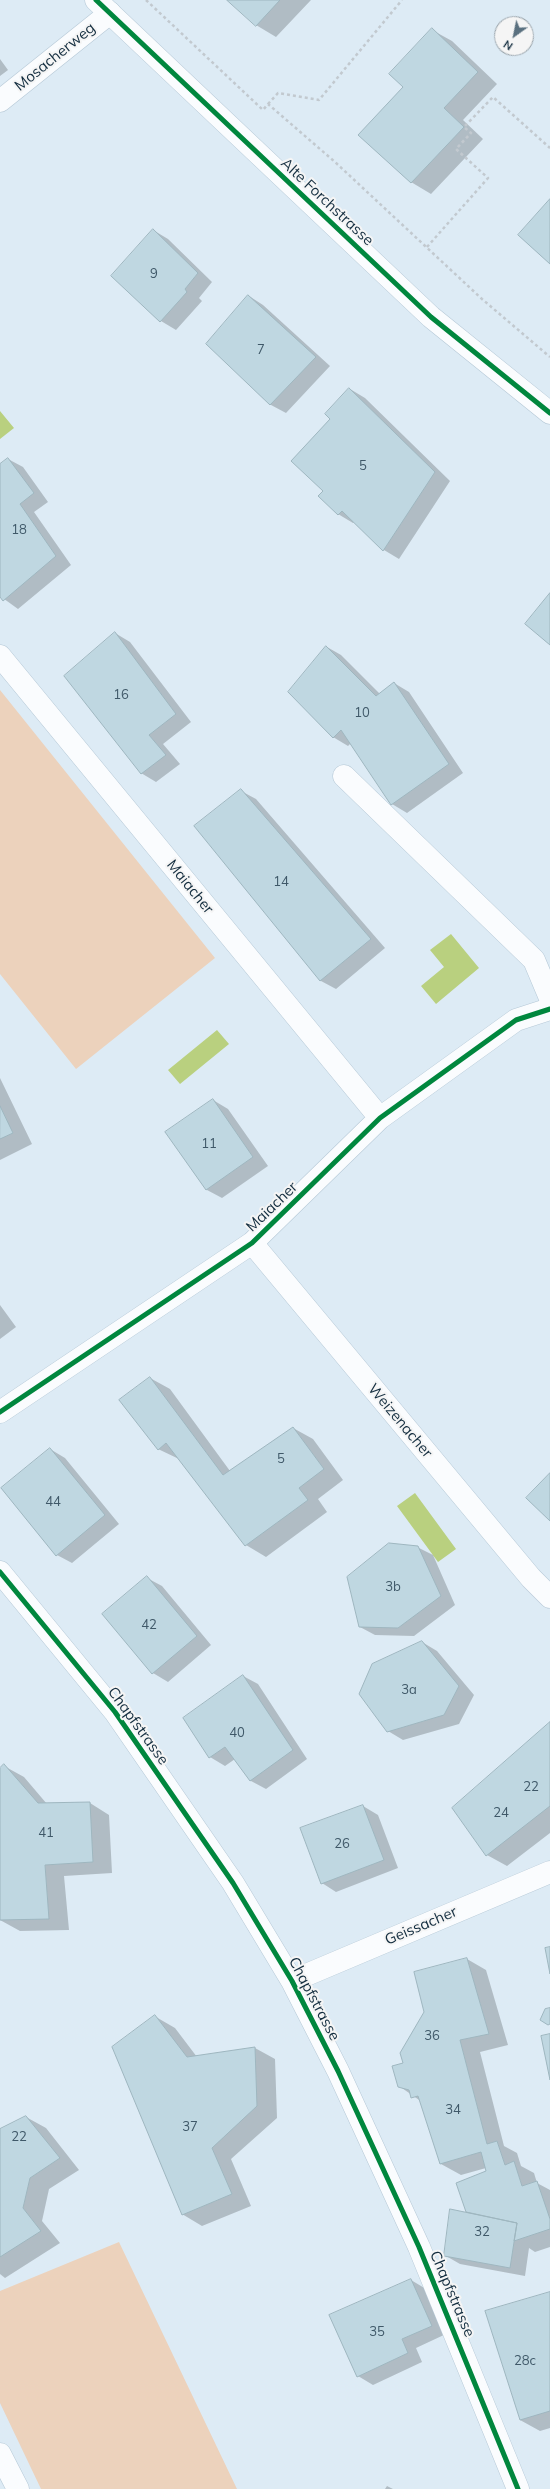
<!DOCTYPE html>
<style>
body{margin:0}
#map{position:relative;width:550px;height:2489px;overflow:hidden;background:#ddebf5;font-family:Mulish,sans-serif}
canvas{display:block}
.north{position:absolute;left:494px;top:16px;width:40px;height:40px;box-sizing:border-box;background:#f5f5f5;border:1px solid #9ba5ac;border-radius:50%;rotate:213deg;font-size:11px;font-weight:700;line-height:16px;text-align:center;color:#132d3f}
.north::after{content:'';display:block;margin:auto;width:14px;height:18px;background:#5a707f;clip-path:polygon(50% 0,100% 100%,50% 72%,0 100%)}
</style>
<div id="map">
<canvas width="550" height="2489"></canvas>
<div class="north">N</div>
</div>
<script>
const ctx = document.querySelector('canvas').getContext('2d');
ctx.lineJoin = 'round';
function fill(path, color) {
  ctx.fillStyle = color;
  ctx.fill(path, 'evenodd');
}
function strokePath(path, color, width, dash) {
  ctx.strokeStyle = color;
  ctx.lineWidth = width;
  ctx.lineCap = dash ? 'butt' : 'round';
  ctx.setLineDash(dash || []);
  ctx.stroke(path);
}
function drawText(font, color, halo, rows, align = 'center') {
  ctx.font = font + ' Mulish,sans-serif';
  ctx.lineWidth = 4;
  ctx.setLineDash([]);
  ctx.textBaseline = 'middle';
  ctx.strokeStyle = halo;
  ctx.fillStyle = color;
  for (const [text, x, y, turn = 0] of rows) {
    ctx.save();
    ctx.translate(x, y);
    ctx.rotate((+turn || 0) * Math.PI / 180);
    ctx.textAlign = isNaN(turn) ? turn : align;
    if (halo) ctx.strokeText(text, 0, 0);
    ctx.fillText(text, 0, 0);
    ctx.restore();
  }
}
fill(new Path2D(`
 M 0,690 L 215,958 L 76,1069 L 0,974 Z
 M 119,2242 L 237,2489 L 41,2489 L 0,2403 L 0,2291 Z`), '#ecd2bc');
fill(new Path2D(`
 M 0,411 L 14,428 L 0,439 Z
 M 451,934 L 479,968 L 436,1004 L 421,986 L 444,967 L 430,950 Z
 M 217,1030 L 229,1044 L 180,1084 L 168,1070 Z
 M 415,1493 L 456,1549 L 438,1562 L 397,1506 Z`), '#b9d07f');
fill(new Path2D(`
 M 229,0 L 311,0 L 276,37 L 256,25 Z
 M 432,30 L 452,41 L 497,84 L 463,120 L 483,139 L 431,194 L 411,182 L 404,87 Z
 M 0,59 L 8,70 L 0,76 Z
 M 153,230 L 168,239 L 212,282 L 199,298 L 202,301 L 176,330 L 161,321 L 112,276 Z
 M 249,296 L 263,305 L 330,366 L 286,413 L 271,405 L 207,343 Z
 M 350,389 L 365,398 L 450,481 L 399,559 L 384,550 L 355,521 L 353,523 L 338,514 L 324,491 L 332,419 Z
 M 8,459 L 23,467 L 48,502 L 34,512 L 71,565 L 18,609 L 0,596 L 0,465 Z
 M 115,633 L 130,642 L 191,722 L 163,744 L 180,764 L 156,782 L 141,773 Z
 M 327,647 L 341,655 L 380,694 L 394,683 L 409,692 L 463,773 L 407,813 L 392,804 L 351,743 L 348,746 L 333,737 Z
 M 241,791 L 256,799 L 385,948 L 336,989 L 321,981 L 196,826 Z
 M 0,1078 L 32,1144 L 0,1160 Z
 M 213,1100 L 228,1109 L 268,1166 L 222,1198 L 207,1190 L 166,1132 Z
 M 0,1305 L 16,1327 L 0,1339 Z
 M 150,1378 L 170,1389 L 230,1471 L 293,1428 L 313,1439 L 343,1480 L 318,1499 L 327,1512 L 266,1557 L 246,1545 L 179,1459 L 158,1449 Z
 M 50,1449 L 65,1458 L 119,1524 L 72,1563 L 57,1555 Z
 M 417,1547 L 433,1555 L 455,1605 L 414,1636 L 375,1635 L 360,1627 Z
 M 147,1578 L 162,1586 L 211,1645 L 168,1682 L 153,1673 Z
 M 422,1642 L 437,1651 L 474,1695 L 459,1724 L 403,1740 L 388,1731 Z
 M 243,1676 L 258,1684 L 307,1759 L 266,1789 L 251,1781 L 235,1759 L 225,1766 L 210,1757 Z
 M 550,1724 L 550,1833 L 507,1866 L 487,1855 Z
 M 4,1766 L 24,1777 L 47,1804 L 90,1803 L 109,1815 L 112,1873 L 64,1876 L 69,1930 L 20,1931 L 0,1920 L 0,1769 Z
 M 363,1806 L 378,1815 L 398,1868 L 336,1892 L 322,1883 Z
 M 467,1959 L 486,1970 L 508,2045 L 480,2052 L 504,2146 L 517,2153 L 521,2166 L 534,2173 L 537,2183 L 550,2190 L 550,2247 L 535,2252 L 529,2248 L 525,2276 L 460,2264 L 446,2256 L 467,2214 L 457,2184 L 487,2171 L 486,2168 L 461,2175 L 441,2164 L 422,2102 L 399,2086 L 404,2064 Z
 M 156,2017 L 175,2028 L 197,2057 L 255,2048 L 275,2059 L 277,2118 L 231,2159 L 251,2206 L 202,2226 L 182,2214 Z
 M 26,2117 L 46,2128 L 79,2170 L 49,2189 L 42,2221 L 60,2243 L 5,2278 L 0,2274 L 0,2131 Z
 M 411,2280 L 426,2289 L 446,2334 L 416,2348 L 422,2362 L 373,2385 L 358,2376 Z
 M 550,2293 L 550,2428 L 540,2431 L 520,2420 Z
 M 387,2486 L 393,2489 L 385,2489 Z`), '#0003');
const building = new Path2D(`
 M 227,0 L 280,0 L 256,26 Z
 M 432,28 L 478,72 L 444,108 L 464,127 L 411,183 L 358,135 L 403,87 L 389,74 Z
 M 550,199 L 550,264 L 518,235 Z
 M 153,229 L 198,273 L 185,289 L 187,292 L 160,322 L 111,276 Z
 M 248,295 L 316,357 L 270,405 L 206,344 Z
 M 349,388 L 435,472 L 383,551 L 342,511 L 338,515 L 318,496 L 323,491 L 291,461 L 330,419 L 325,414 Z
 M 8,458 L 34,493 L 20,504 L 56,556 L 3,601 L 0,597 L 0,464 Z
 M 550,593 L 550,645 L 525,624 Z
 M 115,632 L 176,714 L 149,735 L 166,755 L 141,774 L 64,676 Z
 M 326,646 L 376,696 L 394,682 L 449,764 L 391,805 L 341,730 L 333,738 L 288,692 Z
 M 241,789 L 371,939 L 320,981 L 194,826 Z
 M 213,1099 L 253,1157 L 206,1190 L 165,1132 Z
 M 0,1106 L 13,1133 L 0,1139 Z
 M 150,1377 L 223,1475 L 293,1427 L 324,1469 L 299,1488 L 308,1500 L 245,1546 L 166,1443 L 158,1450 L 119,1400 Z
 M 50,1448 L 105,1515 L 56,1556 L 1,1488 Z
 M 550,1473 L 550,1521 L 526,1498 Z
 M 389,1543 L 418,1546 L 441,1596 L 398,1628 L 359,1627 L 347,1577 Z
 M 147,1576 L 197,1636 L 152,1674 L 102,1614 Z
 M 422,1641 L 459,1686 L 444,1715 L 387,1732 L 359,1694 L 372,1664 Z
 M 243,1675 L 293,1750 L 250,1781 L 225,1747 L 209,1758 L 183,1718 Z
 M 550,1722 L 550,1806 L 486,1856 L 452,1808 Z
 M 4,1764 L 38,1803 L 90,1802 L 93,1862 L 45,1865 L 49,1919 L 0,1920 L 0,1768 Z
 M 363,1805 L 384,1860 L 321,1884 L 300,1828 Z
 M 550,1947 L 550,1974 L 545,1948 Z
 M 467,1958 L 489,2034 L 460,2040 L 487,2144 L 497,2141 L 505,2165 L 514,2161 L 522,2186 L 537,2181 L 550,2219 L 550,2229 L 514,2241 L 517,2223 L 466,2212 L 456,2183 L 486,2171 L 481,2152 L 440,2164 L 418,2096 L 411,2098 L 409,2090 L 398,2087 L 392,2066 L 403,2063 L 400,2053 L 424,2012 L 414,1972 Z
 M 550,2008 L 550,2024 L 548,2025 L 540,2020 L 545,2009 Z
 M 155,2015 L 187,2057 L 255,2047 L 257,2106 L 212,2148 L 232,2194 L 182,2215 L 112,2047 Z
 M 550,2034 L 550,2080 L 541,2036 Z
 M 26,2116 L 60,2158 L 30,2178 L 23,2208 L 41,2231 L 0,2257 L 0,2129 Z
 M 450,2209 L 517,2223 L 510,2268 L 444,2256 Z
 M 411,2279 L 432,2326 L 402,2339 L 408,2353 L 357,2377 L 329,2315 Z
 M 550,2292 L 550,2411 L 520,2420 L 485,2311 Z`);
fill(building, '#bfd7e1');
strokePath(building, '#9eb6bf', 1);
const service = new Path2D(`
 M 0,101 L 110,13
 M 344,776 L 534,960 L 550,998`);
const minor = new Path2D(`
 M 0,656 L 380,1118
 M 252,1243 L 531,1578 L 550,1597
 M 0,1412 L 252,1243 L 380,1118 L 516,1020 L 550,1009
 M 0,1572 L 115,1712 L 233,1883 L 292,1981 L 338,2071 L 419,2247 L 518,2489
 M 292,1981 L 550,1872
 M 0,2454 L 18,2489`);
const tertiary = new Path2D(`
 M 96,0 L 431,317 L 550,413`);
strokePath(service, '#b5c8d6', 23);
strokePath(minor, '#b5c8d6', 23);
strokePath(tertiary, '#b5c8d6', 23);
strokePath(new Path2D(`
 M 146,0 L 263,110 L 268,104 L 335,162 L 482,299 L 550,357
 M 268,104 L 278,93 L 319,100 L 402,0
 M 427,247 L 488,178 L 456,149 L 471,133 L 464,127 L 493,97 L 550,148`), '#c2c9cf', 2.5, [3, 3]);
strokePath(service, '#fafcfe', 22);
strokePath(minor, '#fafcfe', 22);
strokePath(tertiary, '#fafcfe', 22);
strokePath(new Path2D(`
 M 96,0 L 431,317 L 550,413
 M 0,1412 L 252,1243 L 380,1118 L 516,1020 L 550,1009
 M 0,1572 L 115,1712 L 233,1883 L 292,1981 L 338,2071 L 419,2247 L 518,2489`), '#00873e', 5);
drawText('13px', '#3f5868', null, [
 ["9",154,274],
 ["7",261,350],
 ["5",363,466],
 ["18",19,530],
 ["16",121,695],
 ["10",362,713],
 ["14",281,882],
 ["11",209,1144],
 ["5",281,1459],
 ["44",53,1502],
 ["3b",393,1587],
 ["42",149,1625],
 ["3a",409,1690],
 ["40",237,1733],
 ["22",531,1787],
 ["24",501,1813],
 ["41",46,1833],
 ["26",342,1844],
 ["36",432,2036],
 ["34",453,2110],
 ["37",190,2127],
 ["22",19,2137],
 ["32",482,2232],
 ["35",377,2332],
 ["28c",525,2361]
]);
drawText('15px', '#132d3f', '#f5f5f5', [
 ["Mosacherweg",55,57,-39],
 ["Alte Forchstrasse",327,202,43],
 ["Maiacher",190,887,51],
 ["Maiacher",272,1207,-44],
 ["Weizenacher",400,1421,50],
 ["Chapfstrasse",138,1726,54],
 ["Geissacher",421,1926,-23],
 ["Chapfstrasse",314,1999,62],
 ["Chapfstrasse",452,2294,67]
]);
</script>
